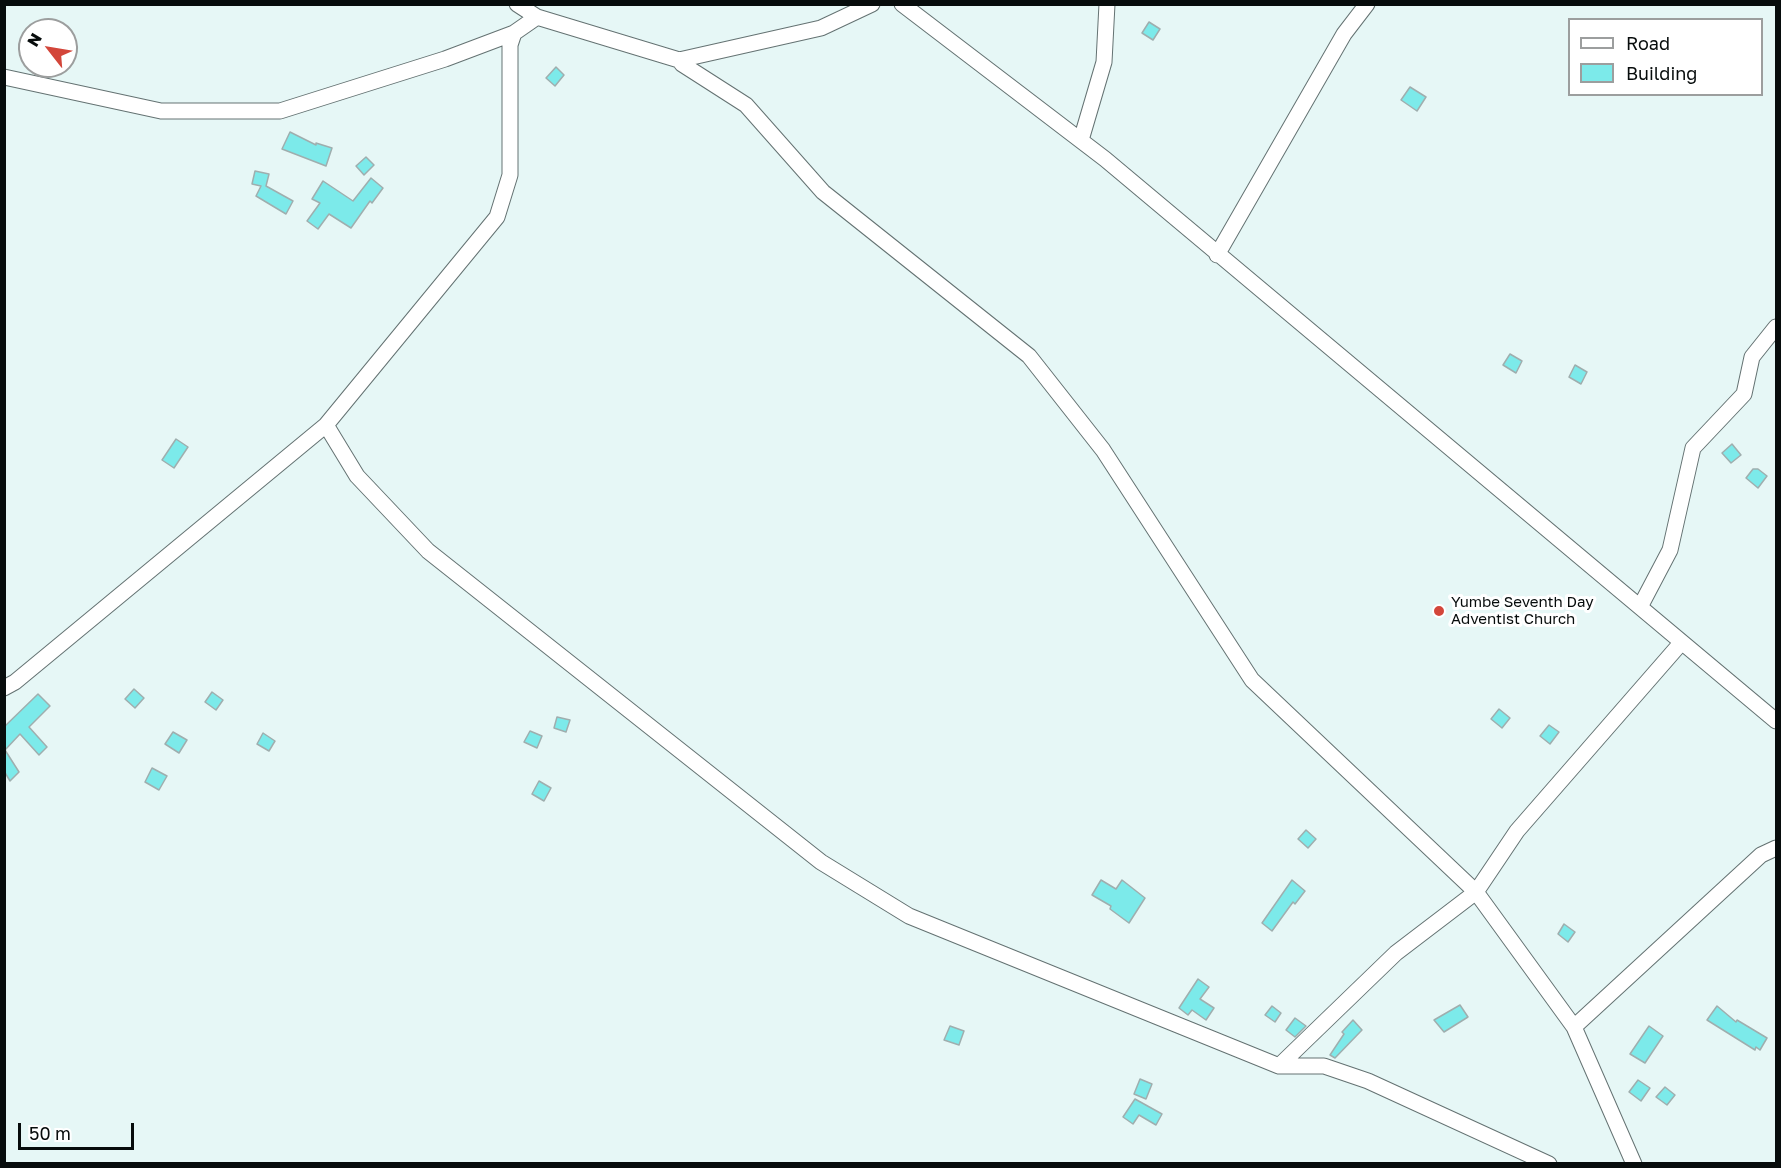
<!DOCTYPE html>
<style>
body{margin:0}
#map{position:relative;width:1781px;height:1168px;overflow:hidden;background:#e6f7f6;font-family:"Golos Text",sans-serif}
canvas{display:block}
.frame{position:absolute;inset:0;border:6px solid #070c0c;pointer-events:none}
.legend{position:absolute;left:1568px;top:18px;width:195px;height:78px;box-sizing:border-box;background:#fff;border:2px solid #9c9e9e;margin:0;padding:8px 10px;list-style:none;font-size:18px;color:#070c0c}
.legend li{display:flex;align-items:center;gap:12px;height:30px}
.legend b{width:30px;border:2px solid #9c9e9e}
.north{position:absolute;left:18px;top:18px;width:60px;height:60px;box-sizing:border-box;background:#fff;border:2px solid #9c9e9e;border-radius:50%;rotate:301deg;font-size:16px;font-weight:700;line-height:24px;text-align:center;color:#070c0c}
.north::after{content:'';display:block;margin:auto;width:21px;height:27px;background:#d3463a;clip-path:polygon(50% 0,100% 100%,50% 72%,0 100%)}
.scale{position:absolute;left:18px;top:1123px;width:116px;height:27px;box-sizing:border-box;border:3px solid #070c0c;border-top:0;padding-left:8px;font-size:18px;line-height:21px;white-space:nowrap;color:#070c0c;-webkit-text-stroke:4px #fff;paint-order:stroke}
</style>
<div id="map">
<canvas width="1781" height="1168"></canvas>
<div class="frame"></div>
<ul class="legend">
<li><b style="height:8px;background:#fff"></b>Road</li>
<li><b style="height:16px;background:#7ceaea"></b>Building</li>
</ul>
<div class="north">N</div>
<div class="scale">50 m</div>
</div>
<script>
const ctx = document.querySelector('canvas').getContext('2d');
ctx.lineJoin = 'round';
function fill(path, color) {
  ctx.fillStyle = color;
  ctx.fill(path, 'evenodd');
}
function strokePath(path, color, width, dash) {
  ctx.strokeStyle = color;
  ctx.lineWidth = width;
  ctx.lineCap = dash ? 'butt' : 'round';
  ctx.setLineDash(dash || []);
  ctx.stroke(path);
}
function drawText(font, color, halo, rows, align = 'center') {
  ctx.font = font + ' "Golos Text",sans-serif';
  ctx.lineWidth = 6;
  ctx.setLineDash([]);
  ctx.textBaseline = 'middle';
  ctx.strokeStyle = halo;
  ctx.fillStyle = color;
  for (const [text, x, y, turn = 0] of rows) {
    ctx.save();
    ctx.translate(x, y);
    ctx.rotate((+turn || 0) * Math.PI / 180);
    ctx.textAlign = isNaN(turn) ? turn : align;
    if (halo) ctx.strokeText(text, 0, 0);
    ctx.fillText(text, 0, 0);
    ctx.restore();
  }
}
const building = new Path2D(`
 M 1149,22 L 1160,29 L 1153,40 L 1142,33 Z
 M 556,67 L 564,75 L 555,86 L 546,78 Z
 M 1410,87 L 1426,97 L 1417,111 L 1401,100 Z
 M 290,132 L 316,145 L 316,143 L 332,148 L 326,166 L 282,149 Z
 M 366,157 L 374,165 L 364,175 L 356,166 Z
 M 255,171 L 269,174 L 266,186 L 293,201 L 286,214 L 256,196 L 261,186 L 252,184 Z
 M 371,178 L 383,188 L 372,203 L 370,201 L 351,228 L 329,214 L 318,229 L 307,221 L 320,203 L 312,199 L 323,181 L 353,201 Z
 M 1510,354 L 1522,361 L 1516,373 L 1503,365 Z
 M 1575,365 L 1587,372 L 1581,384 L 1569,377 Z
 M 176,439 L 188,447 L 174,468 L 162,460 Z
 M 1732,444 L 1741,455 L 1731,463 L 1722,453 Z
 M 1753,469 L 1758,469 L 1767,476 L 1758,488 L 1746,478 Z
 M 134,689 L 144,698 L 135,708 L 125,699 Z
 M 212,692 L 223,700 L 216,710 L 205,702 Z
 M 38,694 L 50,706 L 29,727 L 47,747 L 39,755 L 20,734 L 5,750 L 19,772 L 10,781 L 4,771 L 4,727 Z
 M 1499,709 L 1510,718 L 1502,728 L 1491,719 Z
 M 557,717 L 570,720 L 566,732 L 554,728 Z
 M 1549,725 L 1559,732 L 1550,744 L 1540,736 Z
 M 530,731 L 542,736 L 537,748 L 524,742 Z
 M 173,732 L 187,740 L 179,753 L 165,744 Z
 M 263,733 L 275,741 L 269,751 L 257,744 Z
 M 152,768 L 167,776 L 159,790 L 145,782 Z
 M 539,781 L 551,788 L 544,801 L 532,794 Z
 M 1306,830 L 1316,839 L 1308,848 L 1298,839 Z
 M 1101,880 L 1116,889 L 1122,880 L 1145,898 L 1129,923 L 1110,909 L 1111,906 L 1092,895 Z
 M 1292,880 L 1305,891 L 1295,904 L 1293,902 L 1272,931 L 1262,923 Z
 M 1564,924 L 1575,932 L 1568,942 L 1558,934 Z
 M 1198,979 L 1209,987 L 1200,999 L 1214,1008 L 1206,1020 L 1192,1010 L 1188,1015 L 1179,1008 Z
 M 1460,1005 L 1468,1017 L 1444,1032 L 1434,1020 Z
 M 1272,1006 L 1281,1013 L 1275,1022 L 1265,1015 Z
 M 1717,1006 L 1736,1022 L 1737,1020 L 1767,1038 L 1760,1050 L 1756,1047 L 1755,1050 L 1707,1020 Z
 M 1295,1018 L 1306,1026 L 1295,1037 L 1286,1030 Z
 M 1353,1020 L 1362,1030 L 1335,1058 L 1330,1055 L 1344,1034 L 1342,1032 Z
 M 950,1026 L 964,1031 L 959,1045 L 944,1040 Z
 M 1649,1026 L 1663,1036 L 1645,1063 L 1630,1054 Z
 M 1140,1079 L 1152,1084 L 1146,1099 L 1134,1094 Z
 M 1638,1080 L 1650,1088 L 1641,1101 L 1629,1092 Z
 M 1665,1087 L 1675,1095 L 1667,1105 L 1656,1097 Z
 M 1135,1099 L 1162,1114 L 1156,1125 L 1139,1115 L 1133,1124 L 1123,1117 Z`);
fill(building, '#7ceaea');
strokePath(building, '#9faeae', 1.5);
const minor = new Path2D(`
 M 517,4 L 537,17 L 679,60 L 821,28 L 872,4
 M 902,4 L 1105,159 L 1776,721
 M 679,60 L 682,64 L 746,105 L 823,192 L 1029,356 L 1103,450 L 1252,680 L 1476,892 L 1574,1027 L 1634,1164
 M 4,77 L 161,111 L 280,111 L 445,59 L 514,33 L 537,17
 M 1081,140 L 1104,62 L 1107,4
 M 1217,255 L 1344,34 L 1367,4
 M 326,425 L 357,476 L 428,551 L 821,862 L 909,916 L 1279,1066 L 1324,1066 L 1368,1081 L 1549,1164
 M 1640,607 L 1670,550 L 1693,448 L 1744,394 L 1752,357 L 1776,327
 M 4,688 L 15,682 L 326,425 L 497,217 L 510,175 L 510,45 L 514,33
 M 1574,1027 L 1761,855 L 1776,848
 M 1279,1066 L 1396,953 L 1476,892 L 1517,831 L 1681,643`);
strokePath(minor, '#647272', 17);
strokePath(minor, '#fff', 15);
for (const [x, y, r, color] of [
 [1439,611,6,"#d3463a"]
]) {
  const dot = new Path2D();
  dot.arc(x, y, r, 0, 2 * Math.PI);
  ctx.fillStyle = color;
  ctx.fill(dot);
  strokePath(dot, '#fff', 2);
}
drawText('15px', '#070c0c', '#fff', [
 ["Yumbe Seventh Day",1451,602],
 ["Adventist Church",1451,619]
], 'left');
</script>
